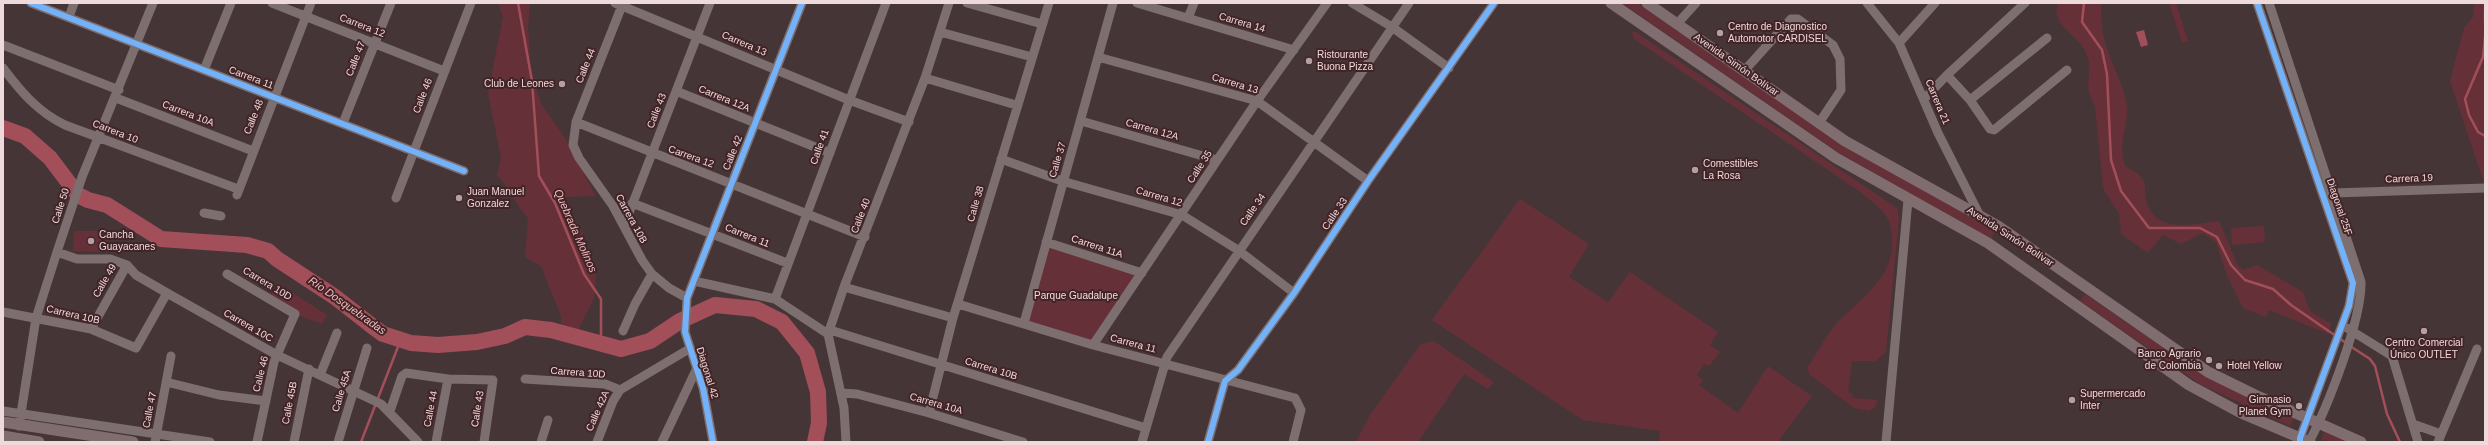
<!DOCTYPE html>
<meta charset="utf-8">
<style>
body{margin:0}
#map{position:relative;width:2488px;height:445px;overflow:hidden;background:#463537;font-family:Arial,sans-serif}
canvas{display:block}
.frame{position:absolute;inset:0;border:4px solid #eed9db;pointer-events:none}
</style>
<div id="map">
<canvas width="2488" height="445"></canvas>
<div class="frame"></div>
</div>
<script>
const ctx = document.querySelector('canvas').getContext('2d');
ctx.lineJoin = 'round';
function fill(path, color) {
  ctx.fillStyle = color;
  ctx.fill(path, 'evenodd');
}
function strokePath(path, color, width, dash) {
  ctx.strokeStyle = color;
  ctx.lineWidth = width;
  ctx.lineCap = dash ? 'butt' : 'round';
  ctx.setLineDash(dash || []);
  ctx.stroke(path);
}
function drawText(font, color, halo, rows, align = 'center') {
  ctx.font = font + ' Arial,sans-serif';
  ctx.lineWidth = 4;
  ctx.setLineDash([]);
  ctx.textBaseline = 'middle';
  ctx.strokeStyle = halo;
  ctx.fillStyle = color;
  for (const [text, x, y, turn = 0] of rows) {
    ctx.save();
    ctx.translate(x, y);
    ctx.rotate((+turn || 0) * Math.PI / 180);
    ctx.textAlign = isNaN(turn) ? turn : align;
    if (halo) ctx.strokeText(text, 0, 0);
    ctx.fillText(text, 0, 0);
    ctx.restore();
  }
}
fill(new Path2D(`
 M 498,3 L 530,3 L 528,26 L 531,75 L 542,105 L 565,138 L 596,196 L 561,197 L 583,233 L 576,245 L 596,276 L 594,298 L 577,333 L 561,323 L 561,316 L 541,266 L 525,257 L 528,218 C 515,204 510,188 497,175 L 501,158 L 488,93 L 503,17 Z
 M 1622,3 L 1637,3 L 1843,145 L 1995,231 L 1991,239 L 1839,153 Z
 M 2058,3 L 2101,3 C 2101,19 2102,36 2108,51 C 2114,70 2126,89 2127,109 C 2127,131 2118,144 2125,166 C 2130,170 2137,171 2140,176 C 2147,183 2144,190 2146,199 C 2154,235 2192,224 2219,221 L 2238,266 L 2243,270 L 2257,265 L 2303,292 L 2310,311 L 2331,324 L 2329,334 L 2269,310 L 2266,317 L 2243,308 L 2226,273 L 2216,242 L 2203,233 L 2181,244 L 2163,235 L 2148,253 L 2121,234 L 2119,214 L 2105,192 L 2103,186 L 2095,106 C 2080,81 2097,71 2084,49 C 2076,35 2050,23 2058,3 Z
 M 2169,3 L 2176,3 L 2188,41 L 2182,43 Z
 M 2474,3 L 2485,3 L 2485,186 L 2450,81 L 2464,28 L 2473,17 Z
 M 1634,31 L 1897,208 L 1899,219 L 1886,352 L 1876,361 L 1852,361 L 1848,392 L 1853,395 L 1852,398 L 1878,400 L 1875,407 L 1869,411 L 1854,408 L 1810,375 L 1807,368 C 1817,353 1826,335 1838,322 C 1861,298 1895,277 1892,239 C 1891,229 1891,222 1884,213 C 1878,205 1867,198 1859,191 L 1634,39 L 1632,33 Z
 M 1520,199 L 1589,244 L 1569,277 L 1608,302 L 1630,272 L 1718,332 L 1710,345 L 1720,352 L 1709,366 L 1704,364 L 1697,375 L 1703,380 L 1699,385 L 1738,413 L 1768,366 L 1812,396 L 1780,439 L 1783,442 L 1659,442 L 1660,431 L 1583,420 L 1432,320 Z
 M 2264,226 L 2265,242 L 2232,245 L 2231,228 Z
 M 74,231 L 108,231 L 108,252 L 73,251 Z
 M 1046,242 L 1142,273 L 1093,345 L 1024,323 Z
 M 278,283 L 327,315 L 322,324 L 295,314 L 270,298 Z
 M 2085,294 L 2181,360 L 2206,375 L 2294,418 L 2290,426 L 2200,384 L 2080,301 Z
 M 1434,341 L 1494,382 L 1488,389 L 1464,374 L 1418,442 L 1356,442 L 1370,415 L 1421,344 Z
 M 2324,432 L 2347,442 L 2321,440 Z`), '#663038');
fill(new Path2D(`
 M 2144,30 L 2148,45 L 2141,47 L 2136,32 Z`), '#a34f5a');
strokePath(new Path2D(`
 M 518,3 L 532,81 L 539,176 L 555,203 L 584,274 L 601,299 L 601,345
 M 2084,3 L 2082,22 L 2102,50 L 2107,74 L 2111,160 L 2121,191 L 2149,228 L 2200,228 L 2217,237 L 2231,265 L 2245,280 L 2273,289 L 2291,305 L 2346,343
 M 2485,10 L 2485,22
 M 2485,37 L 2483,57 L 2465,99 L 2469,115 L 2478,132 L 2485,136
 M 2350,346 L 2370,359 L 2375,366 L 2387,414 L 2400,442
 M 361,442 L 401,339`), '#a34f5a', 2.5);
strokePath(new Path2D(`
 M 3,128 L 25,136 L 50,158 L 78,195 L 88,200 L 107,205 L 161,239 L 247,245 L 268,251 L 277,259 L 335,297 L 372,326 L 383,334 L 411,343 L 438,345 L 477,342 L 505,336 L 525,327 L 551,330 L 621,349 L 650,341 L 680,321 L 715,305 L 756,309 L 782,322 L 807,353 L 818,392 L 819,423 L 815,442`), '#a34f5a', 16);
strokePath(new Path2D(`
 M 31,3 L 464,171
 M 272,3 L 444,71
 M 615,3 L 849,100 L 909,122
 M 623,3 L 576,122 L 573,145 L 579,158 L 613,206 L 642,260 L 652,274 L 669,288 L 687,298
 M 967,3 L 1042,24
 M 1137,3 L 1294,50
 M 1352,3 L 1392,27 L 1449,68
 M 1867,3 L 1899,43 L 1938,133 L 1979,214
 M 2257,3 L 2353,283 L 2349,306 L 2300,438 L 2300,442
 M 2269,3 L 2361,282 C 2362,320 2327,408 2309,442
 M 69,17 L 74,3
 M 1188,18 L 1194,3
 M 1677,24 L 1696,3
 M 940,32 L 1032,57
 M 1899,43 L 1935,3
 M 3,45 L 119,90
 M 1098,57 L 1257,101 L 1368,181
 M 3,68 C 21,92 38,112 65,125 L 238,189
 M 204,70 L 231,3
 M 1744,71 L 1791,19 L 1798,19 L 1833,45 L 1840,59 L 1841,90 L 1819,123
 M 1947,75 L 1970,100 L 1990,129 L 1994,130 L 2067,70
 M 925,78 L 1016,105
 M 676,91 L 830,153
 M 116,98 L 253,151
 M 1924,99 L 1947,75 L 2025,3
 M 1970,100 L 2047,38
 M 1081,121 L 1217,160
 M 576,122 L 865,237
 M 343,123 L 391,3
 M 1001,159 L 1062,181 L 1182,215 L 1238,250 L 1294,293
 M 2334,193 L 2485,188
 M 237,195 L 311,3
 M 396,198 L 471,3
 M 632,203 L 787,263
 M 204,213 L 221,216
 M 624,226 L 710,3
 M 1046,242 L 1142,273
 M 57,252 L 77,259 L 110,259 L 127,265 L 136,275 L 167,293 L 277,355 L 381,404 L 418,442
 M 227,274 L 295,314 L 274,362 L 257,442
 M 694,281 L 775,299 L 828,334
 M 844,287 L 953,318
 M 775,299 L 886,3
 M 958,304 L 1093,345 L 1295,398 L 1301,410 L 1293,442
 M 3,312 L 91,329 L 136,348 L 167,293
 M 1024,323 L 1113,3
 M 2347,328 L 2392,356 L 2418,442
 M 91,329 L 127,265
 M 830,330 L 1146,428
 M 623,331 L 635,304 L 652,274
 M 1093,345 L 1257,101 L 1327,3
 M 320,375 L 337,333
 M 525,379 L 605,384 L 620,390 L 689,349
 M 166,382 L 219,395 L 266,401
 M 841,393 L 857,394 L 929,413 L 1023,442
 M 3,411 L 210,442
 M 390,411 L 402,376 L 406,373 L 448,379 L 493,380 L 484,442
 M 929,413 L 953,318 L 1049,3
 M 2413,424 L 2441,434
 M 19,426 L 36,318 L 57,252 L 82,177 L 153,3
 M 155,442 L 171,356
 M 294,442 L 309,369
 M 338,442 L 367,348
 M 436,442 L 448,379
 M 541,442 L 548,420
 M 597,442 L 613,401 L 620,390
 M 662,442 L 697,368
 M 713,442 L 703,388 L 685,332 L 687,298 L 802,3
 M 846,442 L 844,408 L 828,334 L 844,287 L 925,78 L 949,3
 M 1142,442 L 1167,357 L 1409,3
 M 1208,442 L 1225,381 L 1238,370 L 1294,293 L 1368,181 L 1494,3
 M 1886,442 L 1908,200
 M 2438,442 L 2477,349`), '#7d6e6f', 9);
strokePath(new Path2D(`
 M 1611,3 L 1836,158 L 1988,243 L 2189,385 L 2241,413 L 2310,442
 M 1647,3 L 1845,141 L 1998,226 L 2208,372 L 2255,395 L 2361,442
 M 3,422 L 133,442
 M 3,436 L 39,442`), '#806d6f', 11);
strokePath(new Path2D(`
 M 31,3 L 464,171
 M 2257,3 L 2353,283 L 2349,306 L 2300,438 L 2300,442
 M 713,442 L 703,388 L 685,332 L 687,298 L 802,3
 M 1208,442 L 1225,381 L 1238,370 L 1294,293 L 1368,181 L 1494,3`), '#73b2f8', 6);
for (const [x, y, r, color] of [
 [1720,33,4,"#b3a0a2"],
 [1309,61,4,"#b3a0a2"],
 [562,84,4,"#b3a0a2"],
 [1695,170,4,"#b3a0a2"],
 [459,198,4,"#b3a0a2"],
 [91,241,4,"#b3a0a2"],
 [2424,331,4,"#b3a0a2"],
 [2209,360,4,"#b3a0a2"],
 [2219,366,4,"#b3a0a2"],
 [2072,400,4,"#b3a0a2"],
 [2299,406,4,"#b3a0a2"]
]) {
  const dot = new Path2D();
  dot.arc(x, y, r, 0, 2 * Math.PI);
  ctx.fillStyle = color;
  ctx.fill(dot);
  strokePath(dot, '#422427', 1.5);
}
drawText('10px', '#eed9db', '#422427', [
 ["Carrera 14",1242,23,16],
 ["Carrera 12",362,26,21],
 ["Carrera 13",744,44,23],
 ["Calle 47",356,59,-68],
 ["Avenida Simón Bolívar",1736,65,35],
 ["Calle 44",586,66,-68],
 ["Carrera 11",251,78,21],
 ["Carrera 13",1235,84,17],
 ["Calle 46",423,96,-69],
 ["Carrera 12A",724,99,22],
 ["Carrera 21",1937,102,67],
 ["Calle 43",657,111,-69],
 ["Carrera 10A",188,114,21],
 ["Calle 48",254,117,-68],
 ["Carrera 12A",1152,130,16],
 ["Carrera 10",115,132,21],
 ["Calle 41",820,147,-70],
 ["Calle 42",733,153,-68],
 ["Carrera 12",691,157,20],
 ["Calle 37",1058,160,-73],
 ["Calle 35",1200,167,-57],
 ["Carrera 19",2409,179,-2],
 ["Carrera 12",1159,197,16],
 ["Calle 38",976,204,-74],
 ["Calle 50",61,206,-72],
 ["Diagonal 25F",2339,207,71],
 ["Calle 34",1253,210,-55],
 ["Calle 33",1335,214,-56],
 ["Calle 40",861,216,-69],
 ["Carrera 10B",631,219,61],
 ["Carrera 11",747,236,22],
 ["Avenida Simón Bolívar",2010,237,33],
 ["Carrera 11A",1097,247,18],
 ["Calle 49",105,281,-60],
 ["Carrera 10D",267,284,31],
 ["Carrera 10B",73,315,13],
 ["Carrera 10C",248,326,30],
 ["Carrera 11",1133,344,15],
 ["Carrera 10B",991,369,17],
 ["Carrera 10D",578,373,4],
 ["Diagonal 42",707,373,73],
 ["Calle 46",261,374,-76],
 ["Calle 45A",342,391,-73],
 ["Calle 45B",290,403,-79],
 ["Carrera 10A",936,404,16],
 ["Calle 44",431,409,-79],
 ["Calle 43",478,409,-81],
 ["Calle 47",150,410,-79],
 ["Calle 42A",598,411,-66]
]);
drawText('10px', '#eed9db', '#422427', [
 ["Centro de Diagnostico",1728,27],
 ["Automotor CARDISEL",1728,39],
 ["Ristourante",1317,55],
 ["Buona Pizza",1317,67],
 ["Club de Leones",554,84,"right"],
 ["Comestibles",1703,164],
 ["La Rosa",1703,176],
 ["Juan Manuel",467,192],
 ["Gonzalez",467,204],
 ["Cancha",99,235],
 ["Guayacanes",99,247],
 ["Centro Comercial",2424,343,"center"],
 ["Único OUTLET",2424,355,"center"],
 ["Banco Agrario",2201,354,"right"],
 ["de Colombia",2201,366,"right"],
 ["Hotel Yellow",2227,366],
 ["Supermercado",2080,394],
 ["Inter",2080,406],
 ["Gimnasio",2291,400,"right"],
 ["Planet Gym",2291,412,"right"]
], 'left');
drawText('10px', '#f5dbdc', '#422427', [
 ["Parque Guadalupe",1076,296]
]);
drawText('italic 11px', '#f3bfc3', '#422427', [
 ["Quebrada Molinos",575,231,66],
 ["Río Dosquebradas",347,306,35]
]);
</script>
